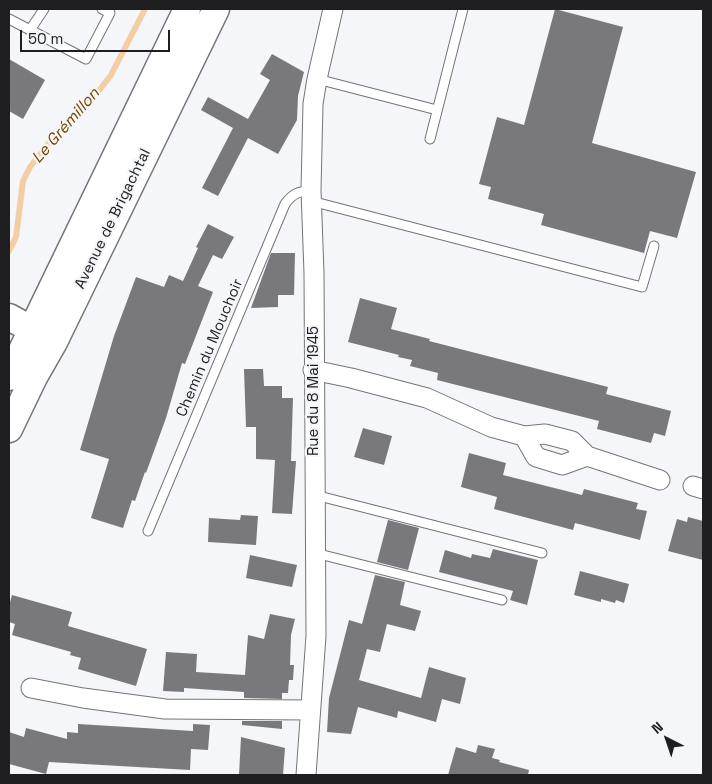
<!DOCTYPE html>
<meta charset="utf-8">
<style>
body{margin:0}
#map{position:relative;width:712px;height:784px;overflow:hidden;background:#f5f6f9;font-family:"Space Grotesk",sans-serif}
canvas{display:block}
.frame{position:absolute;inset:0;border:10px solid #1e1e20;pointer-events:none}
.north{position:absolute;left:642px;top:714px;width:50px;height:50px;-webkit-text-stroke:4px #f5f6f9;paint-order:stroke;rotate:319deg;font-size:14px;font-weight:700;line-height:20px;text-align:center;color:#1e1e20}
.north::after{content:'';display:block;margin:auto;width:18px;height:22px;background:#1e1e20;clip-path:polygon(50% 0,100% 100%,50% 72%,0 100%)}
.scale{position:absolute;left:20px;top:30px;width:150px;height:22px;box-sizing:border-box;border:2px solid #1e1e20;border-top:0;padding-left:6px;font-size:15px;line-height:18px;white-space:nowrap;color:#1e1e20;-webkit-text-stroke:4px #f5f6f9;paint-order:stroke}
</style>
<div id="map">
<canvas width="712" height="784"></canvas>
<div class="frame"></div>
<div class="north">N</div>
<div class="scale">50 m</div>
</div>
<script>
const ctx = document.querySelector('canvas').getContext('2d');
ctx.lineJoin = 'round';
function strokePath(path, color, width, dash) {
  ctx.strokeStyle = color;
  ctx.lineWidth = width;
  ctx.lineCap = dash ? 'butt' : 'round';
  ctx.setLineDash(dash || []);
  ctx.stroke(path);
}
function fill(path, color) {
  ctx.fillStyle = color;
  ctx.fill(path, 'evenodd');
}
function drawText(font, color, halo, rows, align = 'center') {
  ctx.font = font + ' "Space Grotesk",sans-serif';
  ctx.lineWidth = 4.5;
  ctx.setLineDash([]);
  ctx.textBaseline = 'middle';
  ctx.strokeStyle = halo;
  ctx.fillStyle = color;
  for (const [text, x, y, turn = 0] of rows) {
    ctx.save();
    ctx.translate(x, y);
    ctx.rotate((+turn || 0) * Math.PI / 180);
    ctx.textAlign = isNaN(turn) ? turn : align;
    if (halo) ctx.strokeText(text, 0, 0);
    ctx.fillText(text, 0, 0);
    ctx.restore();
  }
}
strokePath(new Path2D(`
 M 9,251 L 16,237 L 23,181 L 30,167 L 63,125 L 98,92 L 111,75 L 145,9`), '#f3cea5', 6);
fill(new Path2D(`
 M 555,9 L 623,27 L 592,143 L 696,172 L 677,238 L 650,231 L 644,253 L 541,225 L 544,214 L 488,199 L 491,187 L 479,184 L 497,117 L 524,125 Z
 M 272,54 L 304,72 L 298,96 L 297,120 L 278,154 L 248,138 L 218,196 L 202,188 L 233,128 L 201,110 L 208,97 L 248,119 L 270,80 L 260,74 Z
 M 9,59 L 45,80 L 23,119 L 9,111 Z
 M 208,224 L 234,237 L 222,259 L 213,255 L 198,286 L 213,292 L 185,364 L 182,363 L 166,418 L 146,473 L 145,472 L 135,501 L 132,500 L 123,528 L 91,518 L 109,459 L 80,450 L 114,336 L 136,277 L 164,287 L 169,275 L 183,281 L 198,248 L 196,247 Z
 M 271,253 L 295,253 L 294,295 L 278,295 L 278,307 L 251,308 Z
 M 360,298 L 397,308 L 391,329 L 430,339 L 429,341 L 608,387 L 606,394 L 671,411 L 665,436 L 654,433 L 651,443 L 597,429 L 599,421 L 437,380 L 438,373 L 410,366 L 412,360 L 398,357 L 399,355 L 348,342 Z
 M 244,369 L 263,369 L 264,386 L 282,386 L 282,398 L 293,398 L 291,461 L 296,461 L 292,514 L 272,513 L 275,460 L 256,459 L 256,427 L 246,427 Z
 M 363,428 L 392,436 L 384,465 L 354,457 Z
 M 469,453 L 506,463 L 503,475 L 582,495 L 584,489 L 638,503 L 636,509 L 647,511 L 640,540 L 575,523 L 573,530 L 494,509 L 497,497 L 461,487 Z
 M 241,515 L 258,516 L 256,545 L 208,542 L 209,518 L 240,520 Z
 M 688,517 L 703,521 L 703,560 L 668,551 L 677,519 L 687,522 Z
 M 388,520 L 419,528 L 408,570 L 377,562 Z
 M 493,549 L 538,560 L 527,605 L 510,600 L 513,591 L 439,572 L 445,550 L 471,558 L 472,554 L 490,558 Z
 M 250,555 L 297,565 L 292,587 L 246,578 Z
 M 580,571 L 629,584 L 624,603 L 616,600 L 615,603 L 601,599 L 601,602 L 574,595 Z
 M 375,575 L 405,582 L 400,605 L 421,611 L 415,631 L 387,624 L 380,652 L 367,649 L 359,680 L 421,698 L 429,667 L 466,678 L 460,704 L 442,699 L 436,722 L 398,711 L 397,718 L 358,707 L 351,734 L 327,732 L 329,698 L 349,620 L 362,624 Z
 M 12,595 L 72,612 L 68,626 L 147,649 L 136,686 L 78,669 L 81,658 L 70,655 L 71,652 L 12,635 L 15,624 L 9,622 L 9,606 Z
 M 270,614 L 295,619 L 291,635 L 290,665 L 294,665 L 293,680 L 289,680 L 288,693 L 282,693 L 282,699 L 244,698 L 244,692 L 184,688 L 184,692 L 163,691 L 166,652 L 197,654 L 196,672 L 245,675 L 248,635 L 264,639 Z
 M 242,721 L 282,721 L 282,729 L 242,725 Z
 M 78,724 L 193,731 L 193,724 L 210,725 L 208,750 L 191,749 L 190,770 L 49,762 L 46,774 L 9,764 L 9,732 L 24,737 L 26,728 L 67,739 L 67,732 L 78,733 Z
 M 241,737 L 285,748 L 283,775 L 239,775 Z
 M 478,745 L 495,749 L 492,758 L 500,760 L 499,762 L 529,770 L 528,775 L 448,775 L 456,747 L 476,753 Z`), '#79797d');
const lane = new Path2D(`
 M 9,19 L 86,59 L 110,13 L 102,9
 M 30,30 L 44,9
 M 317,79 L 437,110
 M 430,139 L 463,9
 M 311,201 L 642,287 L 654,246
 M 315,495 L 542,553
 M 148,531 L 285,204 C 293,193 298,192 311,190
 M 315,553 L 502,600`);
const street = new Path2D(`
 M 313,370 L 351,378 L 427,398 L 491,427 L 524,436 L 545,434 L 572,441 L 587,456 L 562,465 L 536,457 L 524,436
 M 587,456 L 660,480
 M 693,486 L 703,489
 M 31,688 L 83,698 L 165,709 L 310,710
 M 306,775 L 316,636 L 314,273 L 311,190 L 313,104 L 317,79 L 333,9`);
const secondary = new Path2D(`
 M 9,317 L 45,337
 M 9,377 L 187,9
 M 9,429 L 34,377 L 54,342 L 216,9`);
strokePath(lane, '#757578', 11);
strokePath(street, '#757578', 21);
strokePath(secondary, '#757578', 29);
strokePath(lane, '#fff', 9);
strokePath(street, '#fff', 19);
strokePath(secondary, '#fff', 26);
drawText('15px', '#1e1e20', '#f5f6f9', [
 ["Avenue de Brigachtal",113,219,-64],
 ["Chemin du Mouchoir",210,348,-67],
 ["Rue du 8 Mai 1945",314,391,-90]
]);
drawText('italic 16px', '#754700', '#f5f6f9', [
 ["Le Grémillon",66,126,-49]
]);
</script>
